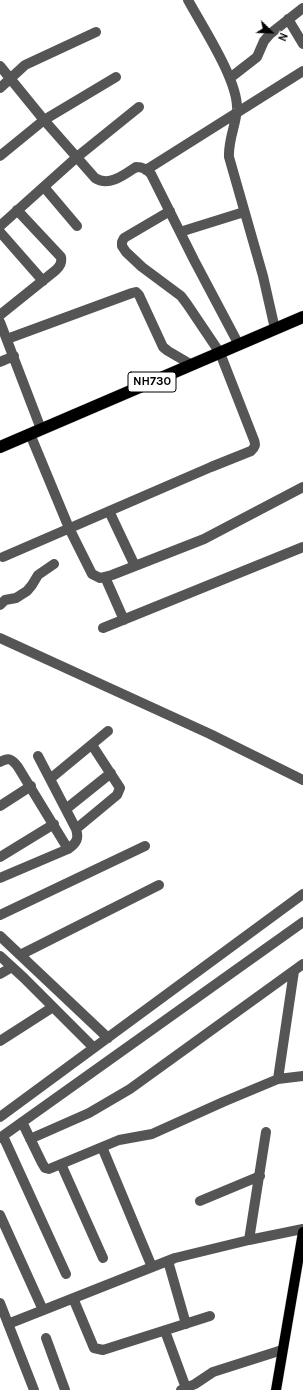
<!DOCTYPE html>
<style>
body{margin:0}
#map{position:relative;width:303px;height:1390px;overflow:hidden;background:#fff;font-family:Karla,sans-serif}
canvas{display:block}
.north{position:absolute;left:251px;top:12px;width:40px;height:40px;-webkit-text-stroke:3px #fff;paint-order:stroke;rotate:113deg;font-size:11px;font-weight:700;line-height:16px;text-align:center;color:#000}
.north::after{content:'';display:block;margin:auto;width:14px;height:18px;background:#000;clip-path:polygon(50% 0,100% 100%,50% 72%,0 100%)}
</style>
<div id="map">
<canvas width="303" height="1390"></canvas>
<div class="north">N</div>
</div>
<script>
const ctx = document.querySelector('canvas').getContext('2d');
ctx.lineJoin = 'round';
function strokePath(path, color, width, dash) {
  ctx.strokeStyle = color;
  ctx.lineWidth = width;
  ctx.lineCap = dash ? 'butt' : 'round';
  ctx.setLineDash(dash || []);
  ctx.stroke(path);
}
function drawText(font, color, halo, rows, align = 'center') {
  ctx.font = font + ' Karla,sans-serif';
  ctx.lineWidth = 3.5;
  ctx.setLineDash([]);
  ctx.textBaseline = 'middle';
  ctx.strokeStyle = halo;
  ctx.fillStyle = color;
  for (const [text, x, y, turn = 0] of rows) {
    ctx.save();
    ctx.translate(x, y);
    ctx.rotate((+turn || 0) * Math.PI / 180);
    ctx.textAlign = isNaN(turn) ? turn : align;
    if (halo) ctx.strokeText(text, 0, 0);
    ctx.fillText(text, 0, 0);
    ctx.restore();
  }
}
const major = new Path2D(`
 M 276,1390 L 303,1232`);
const highway = new Path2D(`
 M 0,447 L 303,317`);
strokePath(major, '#dbdbdb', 11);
strokePath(highway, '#dbdbdb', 13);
strokePath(new Path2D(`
 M 188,0 C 202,26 238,80 237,109 C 236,125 228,140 229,157 L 263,276 L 275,329
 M 288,19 L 303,44
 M 0,66 L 44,120 L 95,178 C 109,187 124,175 136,167 C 143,167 146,169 151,174 L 194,260 L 239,345
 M 230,78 L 257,57 L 264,41 L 270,34 L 303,8
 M 0,88 L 25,65 L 96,32
 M 0,156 L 44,120 L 116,77
 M 146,170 L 303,71
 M 44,187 L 77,226
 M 0,226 L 77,157 L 139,107
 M 0,232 L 43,281
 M 180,232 L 244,212
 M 0,315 L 56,270 C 60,266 62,263 61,257 L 17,210
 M 0,322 L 41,429
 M 7,339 L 132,293 L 136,292 L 139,295 L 163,347 L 168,351 L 192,365
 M 0,362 L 14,356
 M 30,434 L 69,528 L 92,574 L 100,578 L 112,575 L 204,539 L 303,487
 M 109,511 L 135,566
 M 3,557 L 211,467 L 251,451 C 255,447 256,445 254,440 L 220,353 L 187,304 L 181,296 L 142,267 L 126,252 L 122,246 L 122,242 L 124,238 L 170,211
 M 105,577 L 124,620
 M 0,605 L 5,600 L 16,598 L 27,591 L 32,585 L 38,575 L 54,564
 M 103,628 L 303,547
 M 0,638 L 210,734 L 303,780
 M 0,762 C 9,757 12,759 18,767 L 68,849
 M 50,779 L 108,731
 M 0,806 L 31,786
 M 66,809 L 111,773
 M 76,829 L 117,795 L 120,788 L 92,745
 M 0,857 L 54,824
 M 0,878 L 68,849 C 77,843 79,838 76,829 L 38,756
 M 0,915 L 145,846
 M 0,936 L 108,1038
 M 20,955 L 159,885
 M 0,956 L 24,978 L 94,1048
 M 0,974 L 12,967
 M 0,1041 L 53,1007
 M 278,1079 L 294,971
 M 0,1117 L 303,894
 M 22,1122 L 42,1163 L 45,1168 L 49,1169 L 119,1140 L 152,1134 L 223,1102 L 278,1079 L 303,1076
 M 3,1136 L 66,1274
 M 0,1138 L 303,922
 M 30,1139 L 89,1113 L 130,1089 L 303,964
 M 102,1147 L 152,1267
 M 61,1164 L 103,1258
 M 200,1201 L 260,1176
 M 0,1215 L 43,1310
 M 249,1240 L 266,1132
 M 168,1261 L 186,1324
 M 73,1298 L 94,1348 L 103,1350 L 210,1316
 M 0,1303 L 34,1390
 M 8,1324 L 175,1258 L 249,1240 L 303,1229
 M 165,1331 L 186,1388
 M 46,1338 L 65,1390
 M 181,1390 L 195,1384 L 213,1372 L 282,1350`), '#555', 10);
strokePath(major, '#000', 10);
strokePath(highway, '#000', 12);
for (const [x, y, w] of [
 [152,382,48]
]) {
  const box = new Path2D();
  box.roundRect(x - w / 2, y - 10, w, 20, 3);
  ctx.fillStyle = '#fff';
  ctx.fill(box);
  strokePath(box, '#000', 1);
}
drawText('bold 12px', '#000', null, [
 ["NH730",152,382]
]);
</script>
